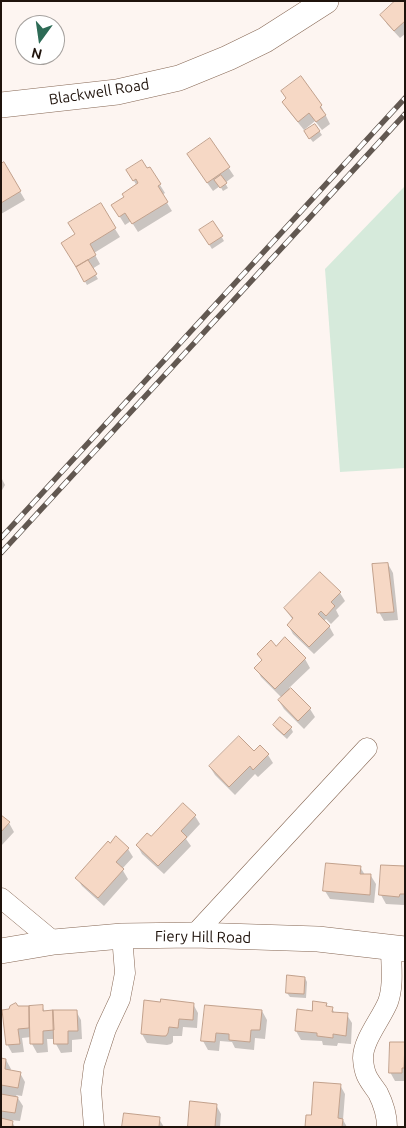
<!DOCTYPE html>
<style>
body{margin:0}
#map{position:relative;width:406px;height:1128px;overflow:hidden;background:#fdf5f1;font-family:Ubuntu,sans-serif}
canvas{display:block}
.frame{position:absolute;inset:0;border:2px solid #1f130c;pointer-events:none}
.north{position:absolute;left:15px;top:15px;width:50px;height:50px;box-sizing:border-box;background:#fff;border:1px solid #a5a19e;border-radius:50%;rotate:194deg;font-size:14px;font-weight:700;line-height:20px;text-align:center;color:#1f130c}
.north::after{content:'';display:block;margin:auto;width:18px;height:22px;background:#2d6b56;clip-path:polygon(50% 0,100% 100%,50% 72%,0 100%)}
</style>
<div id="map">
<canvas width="406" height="1128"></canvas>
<div class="frame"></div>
<div class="north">N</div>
</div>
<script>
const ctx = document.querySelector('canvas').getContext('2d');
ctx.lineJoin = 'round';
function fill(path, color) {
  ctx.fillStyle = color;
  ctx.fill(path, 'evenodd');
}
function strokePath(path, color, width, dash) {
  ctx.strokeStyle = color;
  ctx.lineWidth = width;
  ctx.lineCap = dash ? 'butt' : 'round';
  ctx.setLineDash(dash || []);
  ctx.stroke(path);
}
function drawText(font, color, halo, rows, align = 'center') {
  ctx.font = font + ' Ubuntu,sans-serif';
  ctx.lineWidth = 4.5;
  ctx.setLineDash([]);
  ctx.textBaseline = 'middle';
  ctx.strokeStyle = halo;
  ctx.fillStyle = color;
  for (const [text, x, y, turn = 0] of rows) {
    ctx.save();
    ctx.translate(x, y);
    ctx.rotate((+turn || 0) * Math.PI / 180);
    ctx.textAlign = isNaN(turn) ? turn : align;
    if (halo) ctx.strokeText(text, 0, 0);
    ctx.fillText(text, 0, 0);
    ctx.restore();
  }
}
fill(new Path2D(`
 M 405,186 L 405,468 L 340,472 L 325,269 Z`), '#d6eadb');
fill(new Path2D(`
 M 405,1 L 405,34 L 400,38 L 387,24 L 382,15 Z
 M 283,102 L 321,106 L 330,124 L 322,130 L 315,121 L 304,130 L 288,110 Z
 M 315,125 L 322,135 L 313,142 L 308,136 Z
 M 210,140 L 234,176 L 225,183 L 228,188 L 223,191 L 220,186 L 213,191 L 193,163 Z
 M 4,164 L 25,200 L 1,214 L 1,166 Z
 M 150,169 L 165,193 L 162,195 L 172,211 L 138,232 L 131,221 L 125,225 L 118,214 L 126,197 L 137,186 L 128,171 L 147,170 Z
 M 100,205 L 120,237 L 94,253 L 100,264 L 92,269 L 98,279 L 87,285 L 63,243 L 77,235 Z
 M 213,222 L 224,241 L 212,249 L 200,230 Z
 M 1,477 L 5,485 L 1,492 Z
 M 388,564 L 393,573 L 398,620 L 384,621 L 379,612 Z
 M 340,593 L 345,601 L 336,610 L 339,616 L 331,624 L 326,619 L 324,621 L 329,626 L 334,635 L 314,654 L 293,634 L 288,625 L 293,620 L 285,609 Z
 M 285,639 L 305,659 L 310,668 L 289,688 L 310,709 L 315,717 L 304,729 L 284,709 L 279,701 L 282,698 L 261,677 L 256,668 L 263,661 L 258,654 L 276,647 Z
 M 274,725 L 291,728 L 293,732 L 287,739 L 276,729 Z
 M 254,753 L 268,755 L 273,763 L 258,777 L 255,774 L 235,795 L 215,775 L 210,767 Z
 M 195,816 L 200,824 L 186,839 L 191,846 L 164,874 L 142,854 L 137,845 Z
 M 1,817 L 9,823 L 14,832 L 1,846 Z
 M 128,849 L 133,857 L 122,869 L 128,879 L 104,906 L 82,886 L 77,878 Z
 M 360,867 L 365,875 L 371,876 L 376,884 L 374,903 L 330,899 L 325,891 Z
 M 405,868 L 405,902 L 404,905 L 386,904 L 381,895 Z
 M 305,978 L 307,982 L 306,998 L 290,997 L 287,993 Z
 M 193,1004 L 198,1013 L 197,1028 L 183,1027 L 182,1036 L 173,1036 L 173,1042 L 171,1044 L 167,1045 L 147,1043 L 142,1034 Z
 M 326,1004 L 328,1008 L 332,1008 L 335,1014 L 347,1015 L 352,1023 L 351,1044 L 338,1043 L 337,1046 L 323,1045 L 322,1041 L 301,1040 L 296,1031 L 313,1012 Z
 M 42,1006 L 45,1012 L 76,1011 L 81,1020 L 82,1039 L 72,1040 L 72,1052 L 61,1053 L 56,1044 L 56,1039 L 47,1039 L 48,1052 L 37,1053 L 32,1044 L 31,1037 L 22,1038 L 24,1052 L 12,1053 L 7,1044 L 18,1008 Z
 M 206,1006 L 262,1011 L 267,1020 L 265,1039 L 255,1038 L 254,1050 L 235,1048 L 232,1042 L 220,1041 L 219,1051 L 208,1050 L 203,1041 Z
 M 405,1045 L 405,1081 L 395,1081 L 390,1072 Z
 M 1,1059 L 6,1060 L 11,1069 L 10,1071 L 20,1073 L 25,1082 L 22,1096 L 16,1095 L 23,1106 L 20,1121 L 11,1120 L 15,1127 L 1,1127 Z
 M 340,1085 L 345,1094 L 343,1120 L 347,1127 L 307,1127 L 312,1117 Z
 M 216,1105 L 221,1114 L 220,1127 L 189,1127 Z
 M 159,1119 L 164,1127 L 123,1127 Z`), '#0003');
const building = new Path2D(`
 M 395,1 L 405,1 L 405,21 L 394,31 L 380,15 Z
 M 301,76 L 322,105 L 320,107 L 326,115 L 316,122 L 309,113 L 298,122 L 282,102 L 286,98 L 281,91 Z
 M 315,124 L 320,131 L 309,139 L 304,131 Z
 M 210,138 L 230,167 L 207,183 L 187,154 Z
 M 142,160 L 147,168 L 150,167 L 161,184 L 158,186 L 168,202 L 132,224 L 125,213 L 119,217 L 111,205 L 124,197 L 122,194 L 138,183 L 136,179 L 133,181 L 126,170 Z
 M 4,162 L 21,191 L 1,203 L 1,164 Z
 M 221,175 L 227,183 L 220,188 L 214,180 Z
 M 101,203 L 116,228 L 90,244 L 96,255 L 76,267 L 61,243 L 75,234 L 68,223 Z
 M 213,221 L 223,236 L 209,245 L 199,230 Z
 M 88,260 L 97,274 L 84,282 L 76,267 Z
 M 388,563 L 394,612 L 377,613 L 372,564 Z
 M 320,572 L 341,592 L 331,602 L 335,606 L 326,616 L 321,611 L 318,614 L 330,626 L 309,647 L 287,625 L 293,618 L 284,608 Z
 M 285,637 L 306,658 L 275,689 L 254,668 L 262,660 L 257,654 L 271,640 L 276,646 Z
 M 291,688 L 311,708 L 298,721 L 278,700 Z
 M 280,717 L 292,727 L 284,735 L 273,725 Z
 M 239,736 L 254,751 L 260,745 L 269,754 L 253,770 L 250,766 L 229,787 L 209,766 Z
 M 183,803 L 196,815 L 181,831 L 187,837 L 158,866 L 136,845 L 147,833 L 151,836 Z
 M 1,815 L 10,822 L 1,832 Z
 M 116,836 L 129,848 L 116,862 L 124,869 L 98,898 L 75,878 L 108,841 L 110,843 Z
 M 326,863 L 361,866 L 360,874 L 371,874 L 370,895 L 323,891 Z
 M 381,865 L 405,866 L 405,894 L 400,894 L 399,897 L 379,895 Z
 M 287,975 L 305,977 L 304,994 L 286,993 Z
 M 161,999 L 194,1003 L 193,1020 L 179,1019 L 178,1028 L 169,1027 L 168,1033 L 166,1036 L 162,1036 L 141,1034 L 144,1000 L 160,1002 Z
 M 313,1001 L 327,1003 L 326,1006 L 333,1007 L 332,1012 L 348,1013 L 346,1036 L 333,1034 L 333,1038 L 317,1036 L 317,1033 L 295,1031 L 297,1009 L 312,1011 Z
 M 16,1003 L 18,1006 L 29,1006 L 29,1028 L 18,1029 L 20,1044 L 6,1045 L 2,1010 L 9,1009 L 10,1006 Z
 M 43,1005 L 43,1011 L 53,1010 L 54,1030 L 43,1031 L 43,1044 L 30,1044 L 29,1006 Z
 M 205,1005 L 262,1010 L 260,1030 L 251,1030 L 250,1042 L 229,1040 L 229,1034 L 216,1033 L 215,1042 L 201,1041 Z
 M 53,1010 L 77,1010 L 78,1031 L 68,1031 L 68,1044 L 54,1044 Z
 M 390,1042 L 405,1042 L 404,1068 L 402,1068 L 402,1073 L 389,1073 Z
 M 1,1058 L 6,1059 L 5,1069 L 21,1072 L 18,1088 L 1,1085 Z
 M 314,1082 L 341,1084 L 338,1118 L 343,1119 L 342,1127 L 305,1127 L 306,1115 L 311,1115 Z
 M 1,1094 L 18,1097 L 15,1113 L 1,1111 Z
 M 190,1101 L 217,1104 L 215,1127 L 188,1127 Z
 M 124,1113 L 160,1117 L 159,1127 L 122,1127 Z
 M 1,1118 L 13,1121 L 12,1127 L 1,1127 Z`);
fill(building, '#f6d8c5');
strokePath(building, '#c2a18c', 1);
const minor = new Path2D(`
 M 1,898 L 54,942
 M 194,935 L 367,748
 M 94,1127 L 91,1090 L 94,1066 L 106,1029 L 120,999 L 125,973 L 122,936
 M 387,1127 C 387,1116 383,1103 378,1093 C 369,1080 364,1076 363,1058 C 363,1040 381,1019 388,1002 C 394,985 391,965 391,948`);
const tertiary = new Path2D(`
 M 1,105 L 117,92 L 179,78 L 228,58 L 265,40 L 326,1
 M 1,951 L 54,942 L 122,936 L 194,935 L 318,939 L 405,949`);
strokePath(minor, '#866754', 21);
strokePath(tertiary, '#866754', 26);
strokePath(minor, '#fff', 20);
strokePath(tertiary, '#fff', 25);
const rail = new Path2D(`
 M 1,538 L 405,98
 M 1,553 L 405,114`);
strokePath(rail, '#625851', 5.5);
strokePath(rail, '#fff', 4, [11]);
drawText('15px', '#1f130c', '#fff', [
 ["Blackwell Road",99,92,-9],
 ["Fiery Hill Road",203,937,1]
]);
</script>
